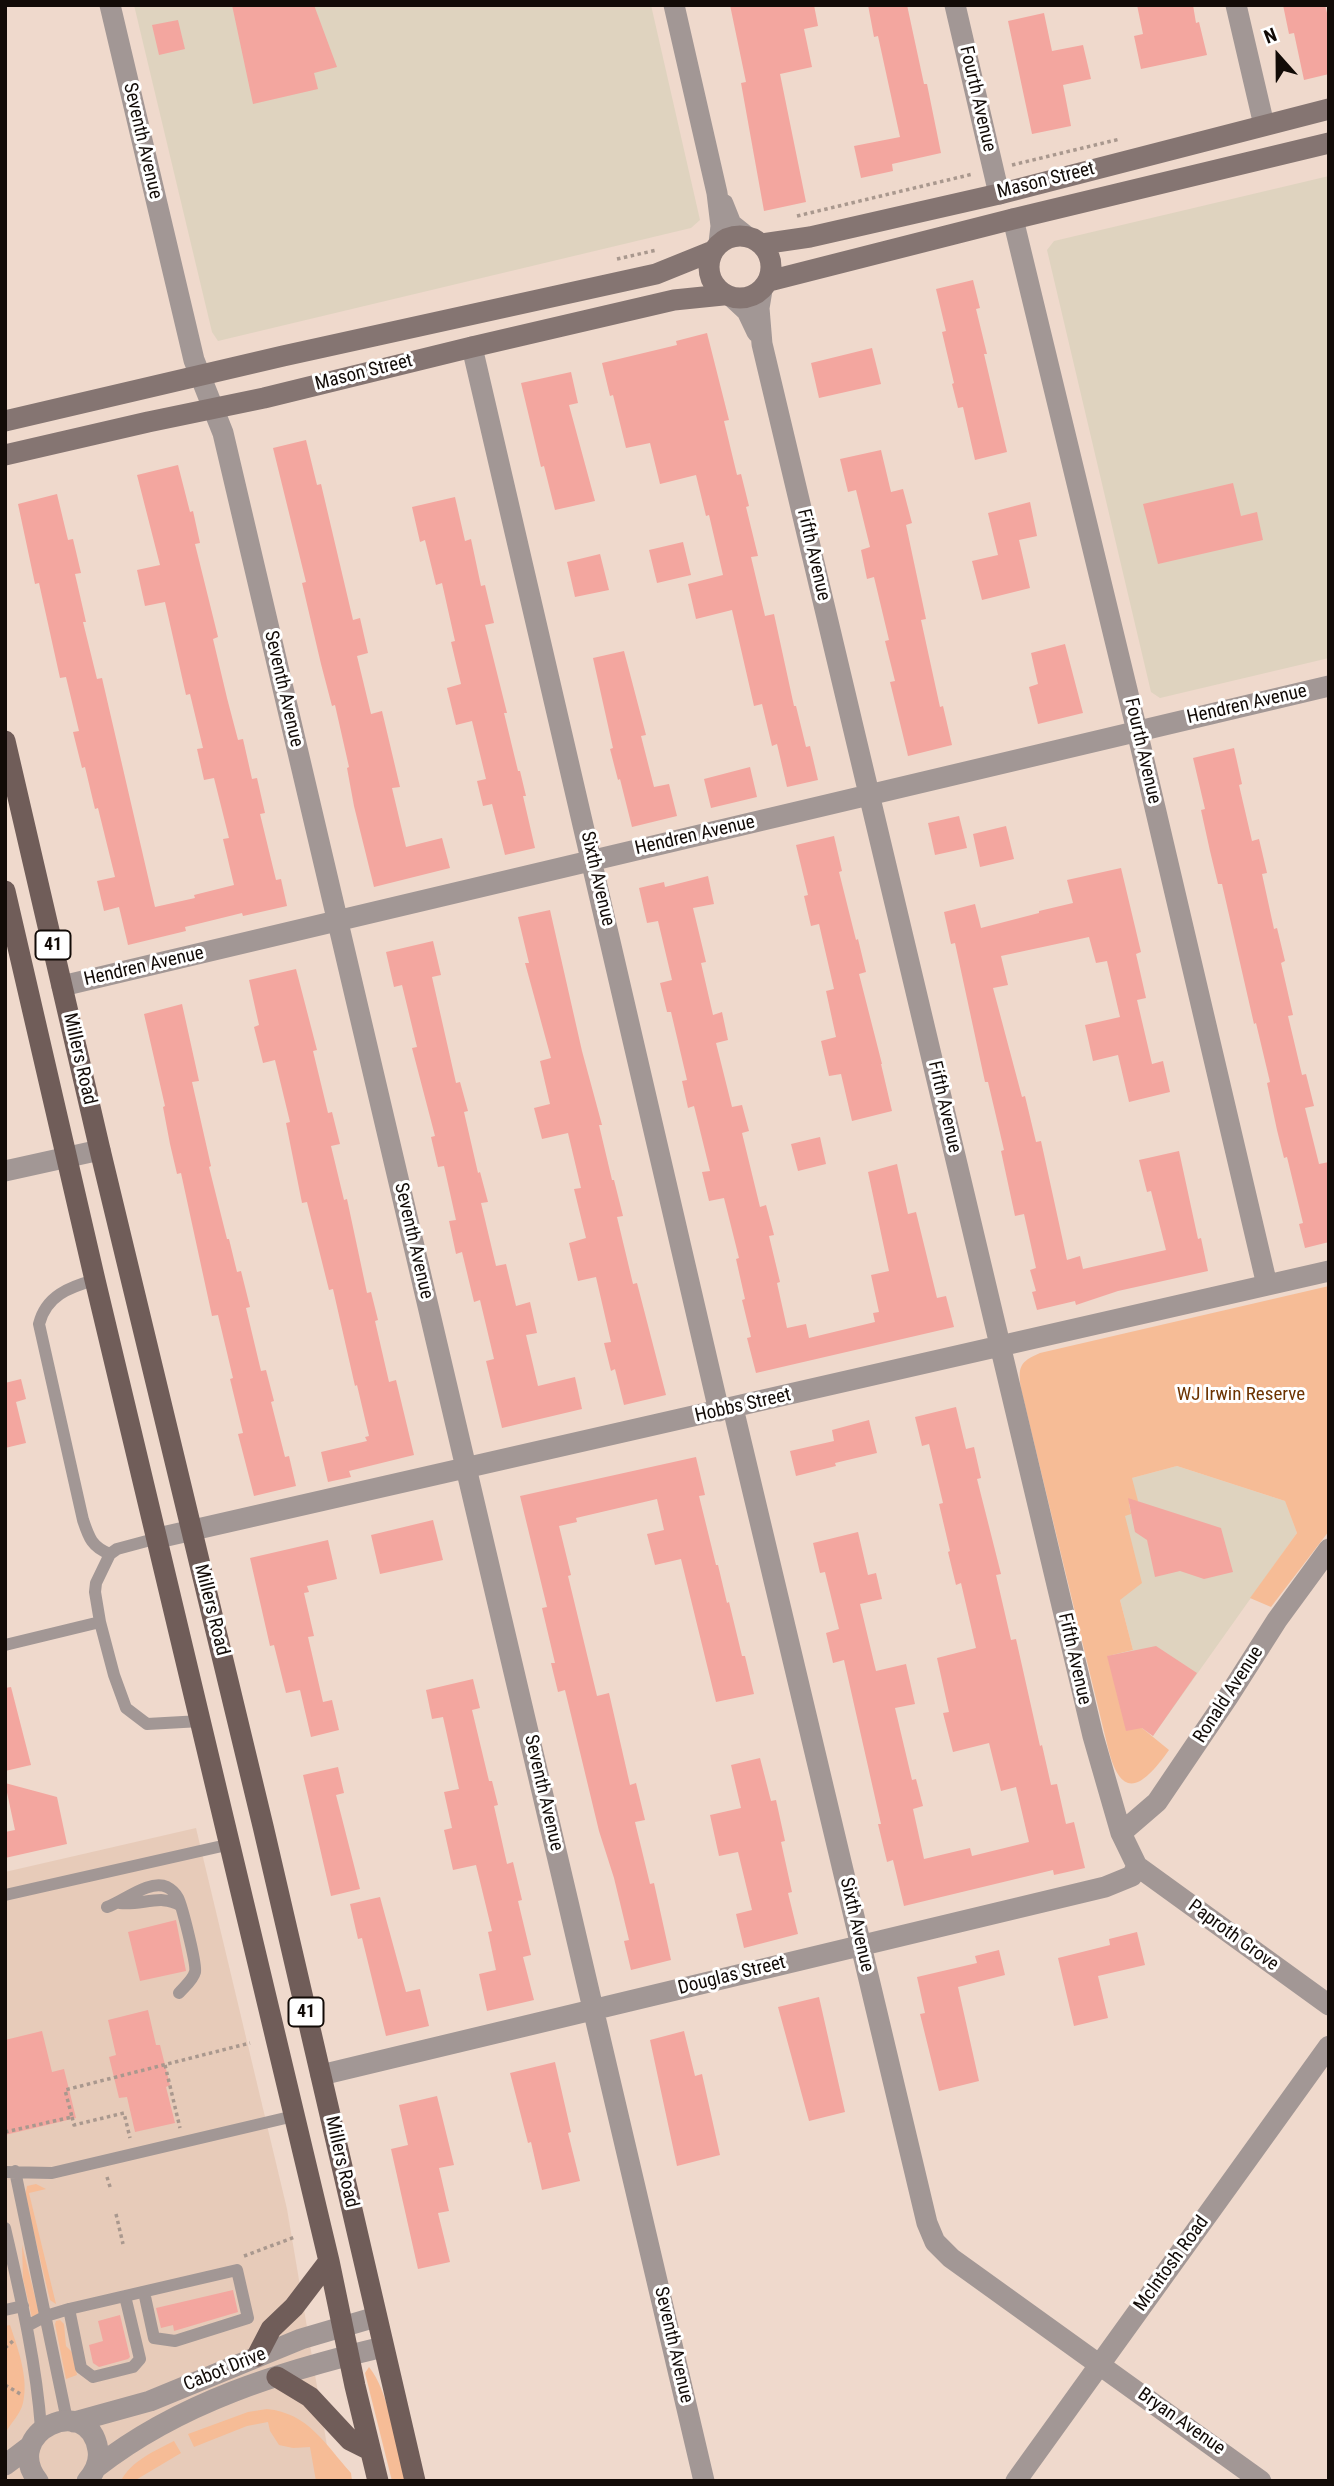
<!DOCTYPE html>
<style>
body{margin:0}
#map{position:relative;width:1334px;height:2486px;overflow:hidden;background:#efd9cc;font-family:"Roboto Condensed",sans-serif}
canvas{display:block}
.frame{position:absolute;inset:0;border:7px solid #120b07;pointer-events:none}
.north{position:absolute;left:1243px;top:21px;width:70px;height:70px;-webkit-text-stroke:5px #fff;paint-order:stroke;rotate:339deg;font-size:19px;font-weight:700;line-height:28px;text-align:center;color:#120b07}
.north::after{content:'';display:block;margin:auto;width:24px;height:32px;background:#120b07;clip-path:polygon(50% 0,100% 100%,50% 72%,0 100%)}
</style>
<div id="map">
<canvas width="1334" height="2486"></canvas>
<div class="frame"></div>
<div class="north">N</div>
</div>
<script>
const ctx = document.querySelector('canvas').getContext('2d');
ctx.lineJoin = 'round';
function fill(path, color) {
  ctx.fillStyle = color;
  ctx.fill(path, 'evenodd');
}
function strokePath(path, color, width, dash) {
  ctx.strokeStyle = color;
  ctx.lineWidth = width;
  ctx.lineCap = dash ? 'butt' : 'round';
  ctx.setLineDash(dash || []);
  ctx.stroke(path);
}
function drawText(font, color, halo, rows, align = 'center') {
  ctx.font = font + ' "Roboto Condensed",sans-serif';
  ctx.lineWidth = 6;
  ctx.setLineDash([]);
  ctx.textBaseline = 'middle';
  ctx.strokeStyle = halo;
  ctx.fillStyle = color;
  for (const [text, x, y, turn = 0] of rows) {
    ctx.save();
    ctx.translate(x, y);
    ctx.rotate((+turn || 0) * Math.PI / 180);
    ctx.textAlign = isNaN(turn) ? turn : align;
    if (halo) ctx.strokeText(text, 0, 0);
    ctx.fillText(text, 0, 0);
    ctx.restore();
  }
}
fill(new Path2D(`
 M 196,1828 L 287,2209 L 333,2481 L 5,2481 L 5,1872 Z`), '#e7cbb9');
fill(new Path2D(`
 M 134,5 L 651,5 L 700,220 L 691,228 L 218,341 L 212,332 Z
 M 1329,176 L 1329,658 L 1160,698 L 1151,692 L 1047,250 L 1054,241 Z
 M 1177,1466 L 1285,1501 L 1297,1533 L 1153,1736 L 1142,1728 L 1126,1731 L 1107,1656 L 1133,1650 L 1120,1600 L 1125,1515 L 1129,1503 L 1132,1478 Z`), '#dfd3bf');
fill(new Path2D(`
 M 1329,1286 L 1329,1531 L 1271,1607 L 1250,1598 L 1297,1533 L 1285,1501 L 1177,1466 L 1132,1478 L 1138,1501 L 1129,1504 L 1131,1514 L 1125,1516 L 1142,1583 L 1120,1600 L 1133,1650 L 1108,1656 L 1142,1728 L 1169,1750 C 1144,1785 1122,1804 1108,1748 L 1021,1389 C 1018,1367 1019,1362 1040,1353 Z
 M 36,2184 L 46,2189 L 29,2193 L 56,2304 L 50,2300 L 25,2196 L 27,2186 Z
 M 22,2245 L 39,2313 L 32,2318 L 23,2279 Z
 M 60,2320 L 64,2324 L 66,2346 L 73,2353 L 77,2375 L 66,2379 L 55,2324 L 56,2321 Z
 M 10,2325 C 18,2349 29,2378 23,2403 C 21,2413 11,2423 6,2432 L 5,2326 Z
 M 369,2367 C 389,2391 397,2449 405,2481 L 392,2481 L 365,2373 Z
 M 267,2409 C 308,2413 325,2444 351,2473 L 352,2481 L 316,2481 L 310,2447 L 293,2448 L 279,2445 L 270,2431 L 268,2422 L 247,2426 L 194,2447 L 188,2434 L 248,2412 Z
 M 174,2441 L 181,2453 L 134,2481 L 121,2481 C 130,2462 156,2450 174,2441 Z`), '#f6bc96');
fill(new Path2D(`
 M 232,5 L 314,5 L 337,67 L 314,73 L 318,89 L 253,104 Z
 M 730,5 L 814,5 L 818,26 L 804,29 L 812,67 L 780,74 L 806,202 L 764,211 L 741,83 L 746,82 Z
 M 868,5 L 907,5 L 924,84 L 927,84 L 941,153 L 892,164 L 893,171 L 861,178 L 854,146 L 900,137 L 878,36 L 874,37 Z
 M 1137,5 L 1193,5 L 1196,23 L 1199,22 L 1207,55 L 1141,69 L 1134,36 L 1143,34 Z
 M 1283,5 L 1325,5 L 1329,21 L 1329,74 L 1304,80 L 1294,33 L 1289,34 Z
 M 1044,13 L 1052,51 L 1083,45 L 1091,79 L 1063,85 L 1071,126 L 1032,134 L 1008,21 Z
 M 178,20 L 185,49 L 159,55 L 152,25 Z
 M 973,280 L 980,308 L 976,309 L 987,354 L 984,354 L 1007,452 L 975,460 L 963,407 L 958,408 L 952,384 L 954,383 L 942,332 L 946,331 L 936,289 Z
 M 707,333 L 729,420 L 724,421 L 737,475 L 741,474 L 749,506 L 746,507 L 758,556 L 751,557 L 765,616 L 774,614 L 794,706 L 796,706 L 806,747 L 810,746 L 818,780 L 787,787 L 777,744 L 772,746 L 762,704 L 754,706 L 732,610 L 696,619 L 688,584 L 723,575 L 709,515 L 706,516 L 696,475 L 660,484 L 650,443 L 626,448 L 613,395 L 610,396 L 602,363 L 677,345 L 676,341 Z
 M 872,348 L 881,384 L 819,398 L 811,363 Z
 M 571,372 L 578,403 L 569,405 L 595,501 L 555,510 L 544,466 L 541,467 L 521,383 Z
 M 306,440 L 317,485 L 321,484 L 353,620 L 360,618 L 368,653 L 357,656 L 371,714 L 382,711 L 400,787 L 392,788 L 406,847 L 442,838 L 450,868 L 374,887 L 354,806 L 347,768 L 349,767 L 335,705 L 332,706 L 321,664 L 302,583 L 306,582 L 273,448 Z
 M 881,450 L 891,492 L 903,489 L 912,523 L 906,525 L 926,619 L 921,620 L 940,707 L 943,706 L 952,745 L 908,756 L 890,682 L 895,681 L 885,641 L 889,640 L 874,577 L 867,579 L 861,550 L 870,547 L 856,490 L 848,492 L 840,459 Z
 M 178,465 L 190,512 L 193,511 L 200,543 L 195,544 L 218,637 L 213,639 L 227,698 L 238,740 L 243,739 L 252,779 L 257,778 L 265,813 L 260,814 L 276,880 L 281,879 L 287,906 L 243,916 L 242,913 L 185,927 L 186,931 L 128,945 L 119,907 L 104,911 L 97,881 L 115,877 L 98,808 L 95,809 L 85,767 L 82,768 L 73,732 L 79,731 L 66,677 L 60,678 L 39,583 L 35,584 L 18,504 L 57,494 L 68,540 L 73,539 L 81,573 L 75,574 L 86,622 L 83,622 L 97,679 L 102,678 L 155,907 L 195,898 L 194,895 L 234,885 L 223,839 L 229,838 L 214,778 L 204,780 L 197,749 L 203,748 L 190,694 L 186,695 L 165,602 L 145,606 L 137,570 L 160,565 L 137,475 Z
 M 1233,483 L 1241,516 L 1257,512 L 1263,540 L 1158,564 L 1143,504 Z
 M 455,497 L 465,541 L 471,539 L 481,586 L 485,585 L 494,623 L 485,625 L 507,713 L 504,713 L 518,771 L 520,771 L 526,796 L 523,796 L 535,848 L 505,855 L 492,804 L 483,806 L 477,781 L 486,779 L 472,721 L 456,725 L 447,688 L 461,684 L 451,642 L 455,641 L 442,583 L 436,585 L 425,540 L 420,542 L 412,507 Z
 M 1030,502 L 1037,536 L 1019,540 L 1030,588 L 982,600 L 972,561 L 998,555 L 988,513 Z
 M 683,542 L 691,575 L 657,583 L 649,550 Z
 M 600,554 L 609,590 L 575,597 L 567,562 Z
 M 1065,644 L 1083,713 L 1038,724 L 1029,687 L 1038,684 L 1031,653 Z
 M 624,651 L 646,735 L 641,736 L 654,787 L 669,784 L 677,816 L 632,827 L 620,779 L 618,780 L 610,749 L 613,748 L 593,658 Z
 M 1234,748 L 1242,784 L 1239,785 L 1252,841 L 1259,839 L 1267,873 L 1262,874 L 1274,929 L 1277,928 L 1285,961 L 1281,963 L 1293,1015 L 1288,1016 L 1302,1075 L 1306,1074 L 1314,1106 L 1305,1108 L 1319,1164 L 1329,1162 L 1329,1242 L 1305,1248 L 1299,1224 L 1303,1223 L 1287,1157 L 1284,1158 L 1277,1130 L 1267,1083 L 1270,1082 L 1256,1023 L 1254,1024 L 1222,884 L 1218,884 L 1210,851 L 1201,810 L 1205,809 L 1193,758 Z
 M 750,767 L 757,797 L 711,808 L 704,779 Z
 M 959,816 L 967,848 L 935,855 L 928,823 Z
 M 1006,826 L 1014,859 L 980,867 L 973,834 Z
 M 834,836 L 842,871 L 839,872 L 856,940 L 858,939 L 866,972 L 859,974 L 882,1064 L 881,1064 L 892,1111 L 852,1121 L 841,1074 L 829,1076 L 821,1041 L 836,1037 L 826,991 L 834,989 L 819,924 L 811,926 L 804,896 L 808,895 L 796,845 Z
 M 1121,868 L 1141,952 L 1136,954 L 1146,998 L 1137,1000 L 1152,1064 L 1163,1061 L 1170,1092 L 1129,1102 L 1118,1055 L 1093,1061 L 1085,1025 L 1120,1017 L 1107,961 L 1096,963 L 1089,937 L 1001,956 L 1008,985 L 993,988 L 1022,1097 L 1025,1096 L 1036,1142 L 1041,1141 L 1067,1260 L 1080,1256 L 1083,1269 L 1166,1250 L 1151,1191 L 1147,1192 L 1139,1160 L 1179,1151 L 1198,1239 L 1201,1238 L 1208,1271 L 1118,1291 L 1076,1305 L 1075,1301 L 1037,1310 L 1032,1292 L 1036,1291 L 1030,1270 L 1036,1268 L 1024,1214 L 1015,1216 L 1001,1151 L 1004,1150 L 988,1082 L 985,1082 L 955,943 L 951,944 L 944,912 L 975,904 L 981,928 L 1039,913 L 1039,911 L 1073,903 L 1067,880 Z
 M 708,876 L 714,904 L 693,908 L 706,962 L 701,963 L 713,1015 L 722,1012 L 728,1040 L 716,1043 L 732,1107 L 742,1105 L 749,1131 L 742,1133 L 760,1207 L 766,1205 L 774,1235 L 769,1236 L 780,1282 L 777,1283 L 787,1328 L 806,1324 L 809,1338 L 875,1322 L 873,1313 L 879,1312 L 871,1275 L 889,1271 L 868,1172 L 897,1164 L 908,1214 L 916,1212 L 937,1298 L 946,1296 L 954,1327 L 756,1373 L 747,1338 L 751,1337 L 742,1300 L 745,1299 L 736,1259 L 739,1258 L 724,1198 L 709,1201 L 702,1172 L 710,1171 L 694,1106 L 688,1108 L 682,1081 L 687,1080 L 671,1012 L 667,1012 L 660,983 L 672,980 L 658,921 L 647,923 L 639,888 L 664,882 L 665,887 Z
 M 550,910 L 582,1051 L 602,1125 L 599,1125 L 612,1180 L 614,1180 L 623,1216 L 617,1217 L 633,1284 L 637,1283 L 666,1395 L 624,1405 L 615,1369 L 611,1371 L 604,1343 L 611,1342 L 596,1277 L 578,1281 L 569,1243 L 586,1238 L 574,1189 L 581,1188 L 568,1133 L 542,1139 L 534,1108 L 550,1104 L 540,1061 L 551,1058 L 525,963 L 529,963 L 518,917 Z
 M 433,941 L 441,975 L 432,977 L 456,1083 L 460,1082 L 468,1111 L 464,1112 L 478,1173 L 480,1172 L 488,1202 L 481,1203 L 496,1266 L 506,1264 L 516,1306 L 530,1302 L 537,1333 L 526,1335 L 538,1386 L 575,1377 L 582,1409 L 502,1428 L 486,1361 L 494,1359 L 480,1300 L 474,1302 L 462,1252 L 456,1254 L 449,1221 L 456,1220 L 444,1166 L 438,1167 L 431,1137 L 435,1136 L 412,1048 L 417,1047 L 402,985 L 394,987 L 386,952 Z
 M 296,969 L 317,1050 L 313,1051 L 328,1113 L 332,1112 L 340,1144 L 331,1146 L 344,1200 L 347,1199 L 367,1293 L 371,1292 L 378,1320 L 375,1321 L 389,1382 L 396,1380 L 414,1455 L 349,1471 L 351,1477 L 328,1482 L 321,1452 L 367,1441 L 365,1437 L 369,1436 L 357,1385 L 355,1386 L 333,1289 L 329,1290 L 307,1202 L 302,1203 L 286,1123 L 290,1122 L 275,1060 L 263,1063 L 254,1027 L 259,1025 L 249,980 Z
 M 182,1004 L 199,1081 L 192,1082 L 211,1166 L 209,1167 L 227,1239 L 229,1239 L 237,1272 L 241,1271 L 250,1307 L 246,1308 L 261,1371 L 266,1370 L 274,1401 L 271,1402 L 285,1457 L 289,1456 L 296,1486 L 254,1496 L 238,1434 L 243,1433 L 230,1379 L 233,1378 L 218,1315 L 212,1316 L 181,1173 L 177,1174 L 170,1144 L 163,1107 L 165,1106 L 144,1014 Z
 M 820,1137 L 826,1164 L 798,1171 L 791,1144 Z
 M 21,1379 L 26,1399 L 16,1402 L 26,1443 L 5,1448 L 5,1383 Z
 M 956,1407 L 966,1449 L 974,1447 L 981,1478 L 977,1479 L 1001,1574 L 996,1575 L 1011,1640 L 1016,1639 L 1040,1746 L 1042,1745 L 1051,1785 L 1057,1784 L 1066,1824 L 1074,1822 L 1085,1868 L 1054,1875 L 1053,1870 L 904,1906 L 893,1860 L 887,1862 L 878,1824 L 881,1824 L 844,1660 L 833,1663 L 826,1633 L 839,1629 L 825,1572 L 820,1573 L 813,1543 L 858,1532 L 868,1575 L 876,1573 L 882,1599 L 860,1604 L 876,1671 L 906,1664 L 915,1704 L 895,1708 L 912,1780 L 916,1779 L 923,1806 L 913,1809 L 924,1859 L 970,1848 L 972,1856 L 1029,1842 L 1016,1787 L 1001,1791 L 989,1743 L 953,1752 L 943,1713 L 949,1712 L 937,1658 L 976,1648 L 961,1583 L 956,1585 L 948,1552 L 950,1551 L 939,1504 L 943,1503 L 929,1444 L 922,1446 L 915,1417 Z
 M 869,1420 L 877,1453 L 835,1463 L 836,1466 L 796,1476 L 790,1451 L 834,1441 L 832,1430 Z
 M 696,1457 L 705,1495 L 699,1496 L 716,1565 L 718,1565 L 727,1603 L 729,1602 L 742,1656 L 745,1656 L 754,1694 L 716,1702 L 681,1559 L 655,1565 L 647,1534 L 664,1530 L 657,1499 L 576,1518 L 577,1522 L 559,1526 L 571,1575 L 568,1576 L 597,1696 L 609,1693 L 630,1785 L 636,1783 L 645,1820 L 635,1822 L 650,1884 L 654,1883 L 671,1960 L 631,1970 L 624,1941 L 629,1940 L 614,1878 L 599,1831 L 565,1690 L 558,1692 L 551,1663 L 555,1663 L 542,1608 L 547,1607 L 520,1496 Z
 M 1128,1498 L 1221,1528 L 1233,1572 L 1204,1579 L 1180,1571 L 1155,1577 L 1147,1540 L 1135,1532 Z
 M 433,1520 L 443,1560 L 380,1574 L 371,1535 Z
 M 328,1540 L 337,1579 L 307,1586 L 309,1592 L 304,1593 L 314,1636 L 308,1637 L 323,1702 L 332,1700 L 339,1730 L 311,1737 L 300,1690 L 286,1693 L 274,1645 L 270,1646 L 250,1558 Z
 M 1156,1646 L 1197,1673 L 1153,1736 L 1142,1728 L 1126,1731 L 1107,1656 Z
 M 473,1679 L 480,1708 L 472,1710 L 489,1781 L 492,1781 L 498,1805 L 494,1806 L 507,1864 L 513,1862 L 522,1900 L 518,1901 L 531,1955 L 523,1957 L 534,2000 L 487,2011 L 479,1974 L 496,1970 L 488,1932 L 492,1931 L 476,1865 L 453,1870 L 444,1830 L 452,1828 L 444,1792 L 459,1789 L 443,1717 L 432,1719 L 426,1690 Z
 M 11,1687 L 31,1765 L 5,1771 L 5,1688 Z
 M 760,1758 L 771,1801 L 776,1800 L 785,1841 L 781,1842 L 792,1892 L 788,1893 L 798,1934 L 744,1948 L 736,1914 L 752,1910 L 738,1852 L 719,1856 L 710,1815 L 741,1808 L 731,1765 Z
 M 338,1767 L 344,1793 L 336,1795 L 360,1889 L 331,1896 L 303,1775 Z
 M 5,1783 L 57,1797 L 67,1844 L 5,1858 L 5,1832 L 15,1830 Z
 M 380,1897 L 406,1992 L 420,1989 L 429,2026 L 386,2036 L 362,1938 L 358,1939 L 350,1904 Z
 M 176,1920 L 186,1971 L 140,1981 L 128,1932 Z
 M 1137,1932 L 1145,1965 L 1098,1976 L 1108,2018 L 1074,2026 L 1058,1958 L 1110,1945 L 1109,1939 Z
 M 999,1950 L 1005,1975 L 958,1987 L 979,2081 L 939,2091 L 920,2014 L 925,2013 L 917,1977 L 977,1963 L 975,1956 Z
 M 819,1997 L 845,2112 L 809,2121 L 778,2007 Z
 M 148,2010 L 156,2045 L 160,2045 L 170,2085 L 166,2087 L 175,2123 L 135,2132 L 127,2097 L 119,2098 L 109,2057 L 116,2055 L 108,2020 Z
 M 42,2031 L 52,2072 L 64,2069 L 76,2118 L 5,2135 L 5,2040 Z
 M 684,2031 L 695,2076 L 702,2074 L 720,2155 L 677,2166 L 650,2040 Z
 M 555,2062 L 571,2132 L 568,2133 L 580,2181 L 542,2190 L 531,2142 L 528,2143 L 510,2073 Z
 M 437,2096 L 454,2165 L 439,2168 L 449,2211 L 438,2213 L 450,2262 L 418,2269 L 391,2149 L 408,2145 L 399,2105 Z
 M 233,2290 L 238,2312 L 174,2331 L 173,2325 L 161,2328 L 156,2308 Z
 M 120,2315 L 130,2357 L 128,2359 L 99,2367 L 93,2363 L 89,2345 L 103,2341 L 98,2321 Z`), '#f3a69f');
strokePath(new Path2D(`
 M 1012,165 L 1120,139
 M 797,216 L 973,174
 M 617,259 L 657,250
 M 165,2065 L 180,2128
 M 72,2117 L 74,2125 L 124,2113 L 130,2138
 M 5,2132 L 72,2117 L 65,2090 L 250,2043
 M 107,2177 L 111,2190
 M 116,2214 L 123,2244
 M 244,2256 L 295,2237
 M 5,2348 L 14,2340
 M 5,2385 L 22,2395`), '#a9988e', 3.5, [3.5, 3.5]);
strokePath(new Path2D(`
 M 95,1280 C 69,1287 46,1296 39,1324 L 83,1520 C 89,1538 92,1547 110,1554
 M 158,1538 L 117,1549 L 110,1554 L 96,1583 L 95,1592 L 100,1622 L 114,1675 L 126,1708 L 147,1724 L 201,1721
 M 5,1645 L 100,1622
 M 5,1895 L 231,1844
 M 120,1903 C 141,1906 162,1893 181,1906
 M 107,1907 C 123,1902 149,1879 167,1887 C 171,1889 176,1894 178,1898 C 182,1906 197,1965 195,1972 C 193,1980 184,1987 179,1993
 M 15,2171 L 67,2420
 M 5,2172 L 52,2173 L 294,2116
 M 5,2228 C 20,2294 36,2360 41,2428
 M 69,2309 L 81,2368 L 93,2377 L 133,2367 L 140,2359 L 125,2296
 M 5,2310 L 23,2306
 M 27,2326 L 46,2316 L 69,2309 L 237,2270 L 248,2318 L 175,2341 L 154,2338 L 144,2292`), '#a29795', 12);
strokePath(new Path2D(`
 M 110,5 L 194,360 L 223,433 L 704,2481
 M 674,5 L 717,193 L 721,226 L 719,243
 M 955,5 L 999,194
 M 1236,5 L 1264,125
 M 723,204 L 731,224 L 746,236
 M 1013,219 L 1137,731 L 1267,1285
 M 762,290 L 759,308 L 762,344 L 1093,1736 L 1121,1833 L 1137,1866 L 1329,2005
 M 733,298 L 747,311 L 757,332
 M 472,347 L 719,1411
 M 62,986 L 1329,686
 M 5,1171 L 100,1150
 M 733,1408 L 927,2223 L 935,2242 L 951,2258 L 1261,2481
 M 158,1538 L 1329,1271
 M 1121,1833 L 1157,1802 L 1228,1697 L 1277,1620 L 1329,1549
 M 321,2075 L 1105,1887 L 1132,1876 L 1137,1866
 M 74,2422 L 150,2401 L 301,2339 L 376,2317
 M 5,2465 L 29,2447
 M 97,2467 C 180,2402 282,2371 383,2347
 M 38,2481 C 0,2432 89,2391 98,2450 C 100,2462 95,2472 87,2481
 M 1016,2481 L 1329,2046`), '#a29795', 21);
strokePath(new Path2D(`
 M709 267a31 31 0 1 1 62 0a31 31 0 1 1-62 0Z
 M 762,244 L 810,237 L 999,194 L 1329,109
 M 769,281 L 1013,219 L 1329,143
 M 5,421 L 283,356 L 656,274 L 713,251
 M 5,455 L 148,422 L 264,398 L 472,347 L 674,300 L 723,295`), '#857572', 21);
strokePath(new Path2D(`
 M 5,741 L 100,1150 L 263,1826 L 415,2481
 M 5,891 L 95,1280 L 329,2261 L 355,2386 L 378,2481
 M 257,2356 L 271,2329 L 294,2307 L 329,2261
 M 277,2377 L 310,2397 L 350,2440 L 370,2450`), '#705d59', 21);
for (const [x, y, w] of [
 [53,945,35],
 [306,2012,35]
]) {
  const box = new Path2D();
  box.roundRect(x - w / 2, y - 14.5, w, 29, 5);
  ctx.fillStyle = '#fff';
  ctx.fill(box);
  strokePath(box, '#120b07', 2);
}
drawText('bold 18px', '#120b07', null, [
 ["41",53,945],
 ["41",306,2012]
]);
drawText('19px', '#120b07', '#fff', [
 ["Fourth Avenue",977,99,77],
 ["Seventh Avenue",142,141,77],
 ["Mason Street",1046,181,-14],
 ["Mason Street",364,373,-14],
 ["Fifth Avenue",813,555,77],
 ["Seventh Avenue",283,689,77],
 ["Hendren Avenue",1247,705,-13],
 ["Fourth Avenue",1142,751,77],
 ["Hendren Avenue",695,836,-13],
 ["Sixth Avenue",597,879,77],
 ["Hendren Avenue",144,967,-13],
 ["Millers Road",79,1059,77],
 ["Fifth Avenue",944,1107,77],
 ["Seventh Avenue",413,1241,77],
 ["Hobbs Street",743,1406,-13],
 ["Millers Road",211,1610,76],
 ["Fifth Avenue",1074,1659,77],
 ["Ronald Avenue",1229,1695,-57],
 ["Seventh Avenue",543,1793,77],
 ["Sixth Avenue",856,1925,77],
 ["Paproth Grove",1233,1936,36],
 ["Douglas Street",732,1976,-14],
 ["Millers Road",341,2162,77],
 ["McIntosh Road",1172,2264,-54],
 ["Seventh Avenue",673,2345,77],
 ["Cabot Drive",225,2370,-22],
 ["Bryan Avenue",1181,2422,35]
]);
drawText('19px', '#6c3300', '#fff', [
 ["WJ Irwin Reserve",1241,1395]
]);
</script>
